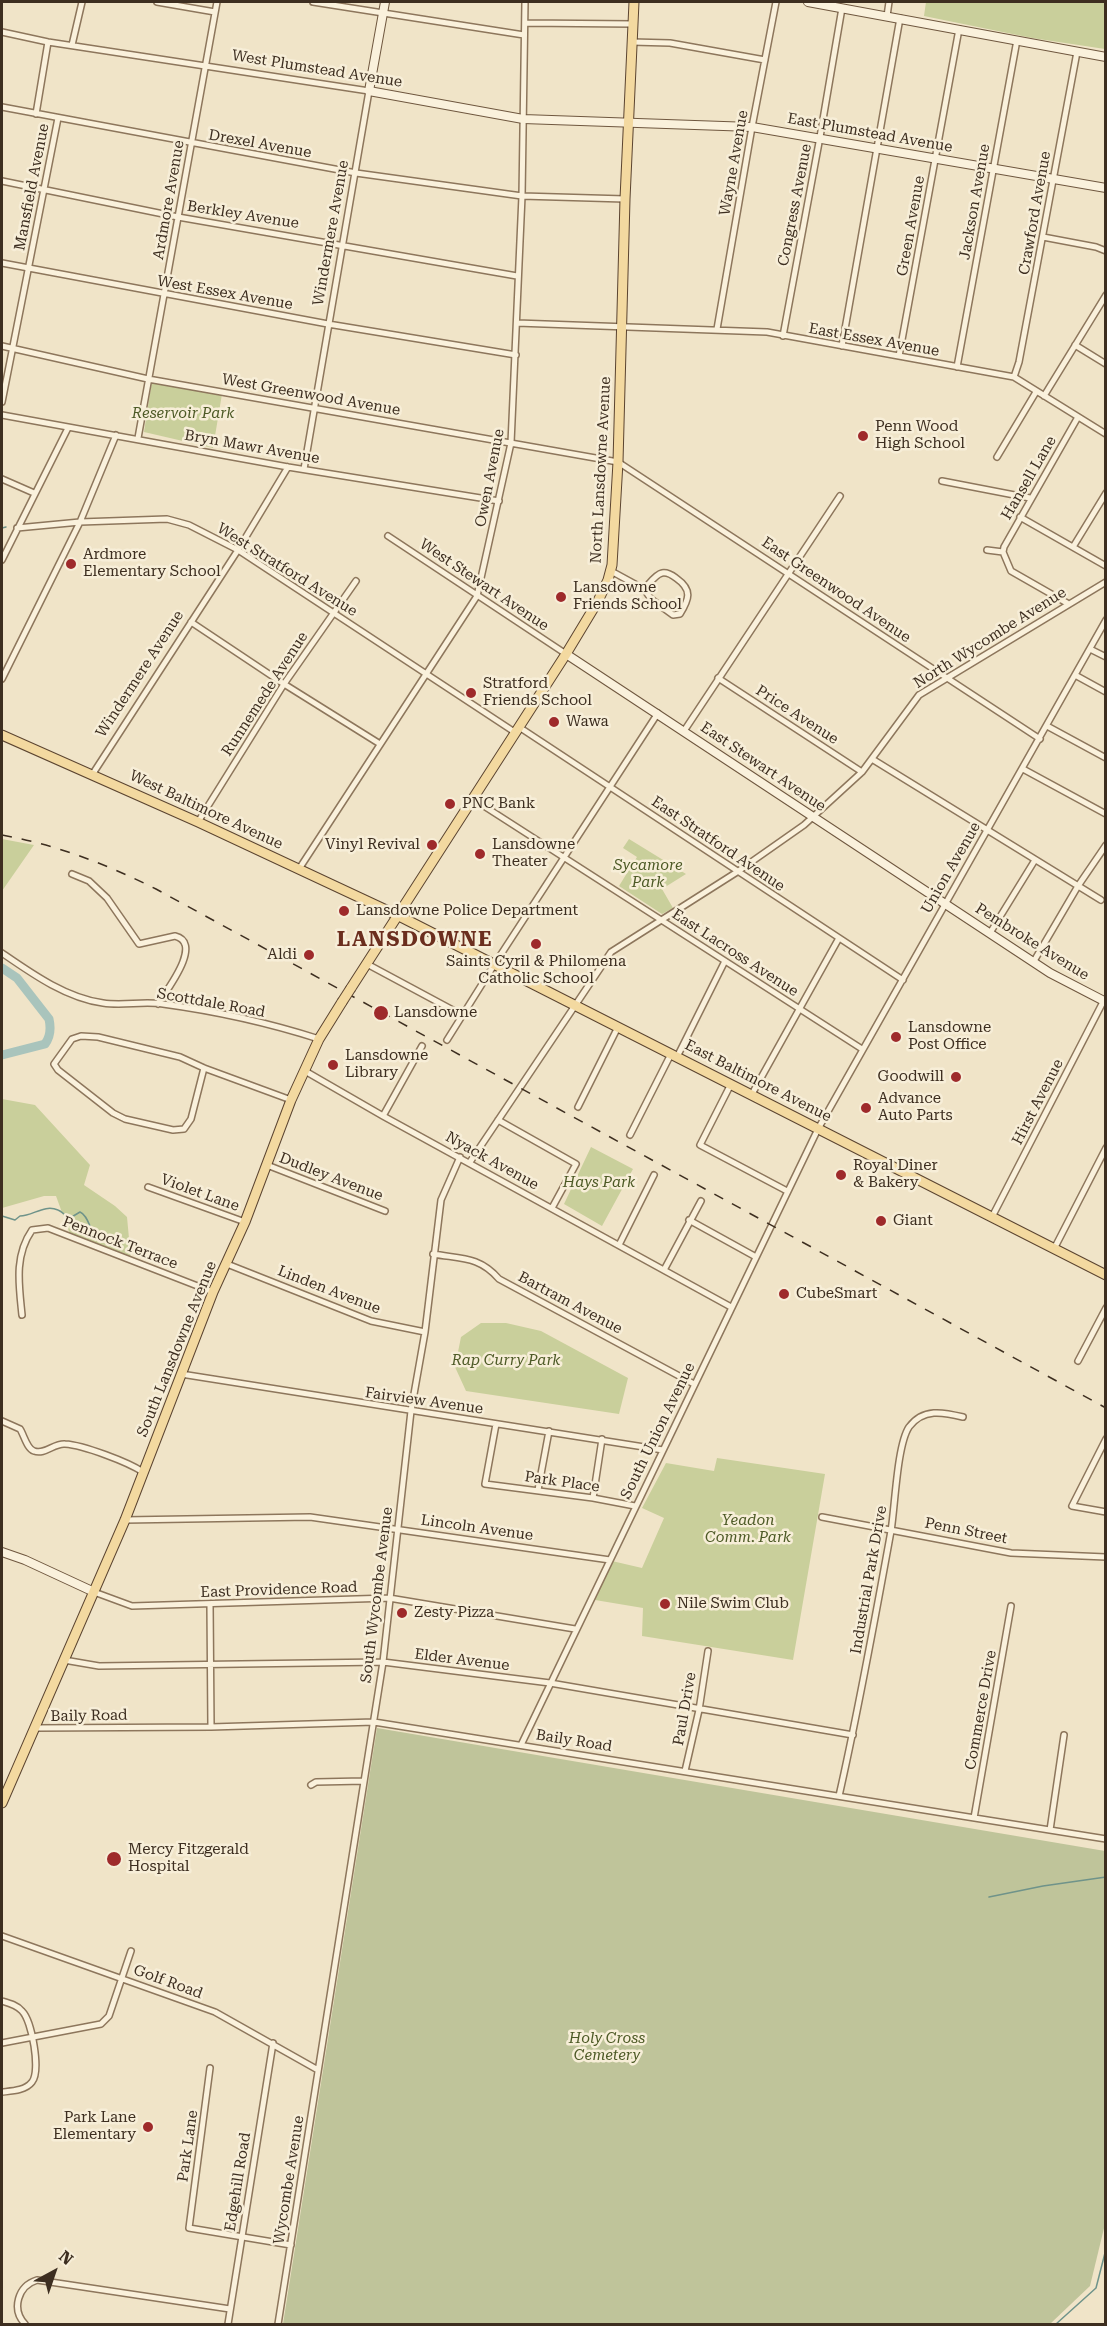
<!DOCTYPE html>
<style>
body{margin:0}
#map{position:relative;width:1107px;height:2326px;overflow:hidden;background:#f0e4c8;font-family:"Roboto Serif",serif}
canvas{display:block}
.frame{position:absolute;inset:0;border:3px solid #3d2e20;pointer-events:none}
.north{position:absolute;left:24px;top:2242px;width:60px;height:60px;-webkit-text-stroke:4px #f7eed8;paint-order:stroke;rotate:40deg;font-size:16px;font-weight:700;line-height:24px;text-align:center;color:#3d2e20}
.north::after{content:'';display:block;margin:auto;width:21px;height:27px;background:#3d2e20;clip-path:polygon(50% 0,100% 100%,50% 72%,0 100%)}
</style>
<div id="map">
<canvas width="1107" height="2326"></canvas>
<div class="frame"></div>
<div class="north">N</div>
</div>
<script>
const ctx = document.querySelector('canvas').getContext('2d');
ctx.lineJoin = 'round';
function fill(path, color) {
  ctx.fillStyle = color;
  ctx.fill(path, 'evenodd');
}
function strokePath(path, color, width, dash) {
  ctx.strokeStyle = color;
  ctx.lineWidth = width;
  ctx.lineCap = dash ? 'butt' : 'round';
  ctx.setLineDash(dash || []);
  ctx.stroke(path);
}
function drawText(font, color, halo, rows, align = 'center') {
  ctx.font = font + ' "Roboto Serif",serif';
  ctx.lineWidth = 5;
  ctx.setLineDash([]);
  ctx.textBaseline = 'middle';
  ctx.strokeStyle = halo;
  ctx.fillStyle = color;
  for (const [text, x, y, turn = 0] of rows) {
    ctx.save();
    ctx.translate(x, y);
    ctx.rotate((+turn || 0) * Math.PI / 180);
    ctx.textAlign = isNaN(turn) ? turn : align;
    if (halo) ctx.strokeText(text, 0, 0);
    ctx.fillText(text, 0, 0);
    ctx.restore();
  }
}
fill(new Path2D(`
 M 926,2 L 1105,2 L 1105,49 L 1032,38 L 924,16 Z
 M 152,381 L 222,394 L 213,448 L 144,432 Z
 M 2,839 L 34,845 L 2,891 Z
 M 629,839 L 686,874 L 662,889 L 673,908 L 662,914 L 619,886 L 637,857 L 623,848 Z
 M 2,1099 L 35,1105 L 90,1165 L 84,1185 L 115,1206 L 127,1217 L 131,1260 L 71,1237 L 56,1196 L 44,1196 L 2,1208 Z
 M 591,1147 L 633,1169 L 602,1226 L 564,1204 Z
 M 481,1323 L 506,1323 L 541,1331 L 628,1378 L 619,1414 L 466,1391 L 455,1367 L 461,1337 Z
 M 717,1458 L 825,1474 L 793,1660 L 642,1636 L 643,1608 L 595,1600 L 612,1561 L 642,1568 L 664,1518 L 642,1508 L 666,1463 L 714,1471 Z`), '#c9cf9b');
fill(new Path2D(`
 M 377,1728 L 1105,1851 L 1105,2224 L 1090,2286 L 1050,2324 L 283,2324 Z`), '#bfc49a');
strokePath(new Path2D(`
 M 2,528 L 6,527
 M 2,1216 L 15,1220 L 20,1216 C 33,1216 44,1204 58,1210 C 63,1212 65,1216 70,1218 L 80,1212 C 89,1216 89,1230 97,1237 L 101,1237 L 104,1240
 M 989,1897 L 1043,1886 L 1106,1877
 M 1056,2324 L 1096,2288 L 1106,2249`), '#6f938a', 1.5);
strokePath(new Path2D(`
 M 2,968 L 17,978 L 49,1019 C 51,1028 51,1036 45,1044 L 2,1055`), '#a9c4bc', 9);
const street = new Path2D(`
 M 157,2 L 215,12
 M 313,2 L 524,35
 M 887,16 L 889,2
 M 525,23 L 633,24
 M 2,32 L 48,42 L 369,91 L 304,469
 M 632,42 L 670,43 L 765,60
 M 72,45 L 82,2
 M 2,107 L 356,173 L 522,196 L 625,199
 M 36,114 L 48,42
 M 2,181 L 178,217 L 517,276
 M 1043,237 L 1096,247 L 1106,251
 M 2,263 L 328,324 L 516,355
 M 517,323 L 767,332 L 1014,377 L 1106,434
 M 717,329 L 752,127 L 776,2
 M 783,336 L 820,137 L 842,8
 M 1075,345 L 1106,364
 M 2,346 L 148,379 L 618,462 L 1040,739
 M 842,346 L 900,18
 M 899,356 L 959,29
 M 957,367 L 1017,40
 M 1014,377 L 1019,362 L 1077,52
 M 1044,396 L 1106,295
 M 2,402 L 58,118
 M 2,415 L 288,467 L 499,501
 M 138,438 L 217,2
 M 997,457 L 1036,392
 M 2,479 L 34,493
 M 942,481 L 1030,498
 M 1020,517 L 1106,566
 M 17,528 L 80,522 L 167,519 L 189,525 L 238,550 L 516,733
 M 388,536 L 566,654
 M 1073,547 L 1106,493
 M 987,550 L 1003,552
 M 1003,552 L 1004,547 L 1078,417
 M 1003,552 L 1011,571 L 1067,603
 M 2,560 L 68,428
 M 611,571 L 644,589 L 651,599 L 673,615 L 680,614 C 689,599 693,590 676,578 C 672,575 667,572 662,573 C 656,574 649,584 644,589
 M 191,622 L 284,684 L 380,744
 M 1090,649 L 1106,657
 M 1075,675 L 1106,692
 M 718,678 L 862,772
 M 2,679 L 80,522 L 116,435
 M 1047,726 L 1106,758
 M 519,727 L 903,980
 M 684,731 L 840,496
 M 872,759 L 1101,900
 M 1023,769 L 1106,814
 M 92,775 L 238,550 L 288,467
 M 473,799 L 862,1049
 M 198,822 L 284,684 L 356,581
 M 299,869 L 477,596 L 511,443 L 522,196 L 525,2
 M 72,874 L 89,881 L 107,898 L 139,944 L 175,936 C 204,943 166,991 158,1004
 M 990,933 L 1035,860
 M 2,953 C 31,973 66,998 103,1003 C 123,1006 143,1001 163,1004 C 215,1011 269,1023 319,1039
 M 1034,961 L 1078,886 L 1106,845
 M 367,964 L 462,1015
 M 447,1040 L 494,965 L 658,713
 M 677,1057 L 725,961
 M 204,1068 L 191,1119 L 184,1129 L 173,1130 L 125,1119 L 113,1113 L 58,1070 L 54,1064 L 72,1039 L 81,1036 L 98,1037 L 180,1057 L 204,1068 L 291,1100
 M 305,1071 L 383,1116 L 731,1307
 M 731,1084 L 700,1145 L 787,1191
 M 752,1094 L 839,938
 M 578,1107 L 618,1027
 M 383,1116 L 422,1046
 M 498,1120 L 576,1164 L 552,1208
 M 630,1135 L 671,1054
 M 470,1162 L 611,952 L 737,872 L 804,825 L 862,772 L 919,695 L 1106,582
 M 267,1165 L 385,1211
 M 148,1187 L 245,1222
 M 992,1217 L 1104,1000
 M 689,1220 L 756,1257
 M 619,1245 L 654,1175
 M 1054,1249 L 1106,1148
 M 433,1254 C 461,1259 479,1256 499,1279 L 694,1384
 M 227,1264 L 371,1321 L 425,1332
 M 664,1270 L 701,1201
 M 22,1315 C 19,1285 14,1256 32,1230 L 48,1228 L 213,1292
 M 1078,1361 L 1106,1308
 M 181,1374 L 663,1450
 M 2,1421 L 20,1429 C 24,1435 27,1449 34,1451 C 45,1455 54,1443 65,1444 C 83,1445 128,1462 143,1472
 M 496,1424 L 485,1484 L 593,1498 L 635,1506
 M 1106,1439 L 1072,1506 L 1106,1512
 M 538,1490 L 549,1431
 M 593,1498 L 602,1439
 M 822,1517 L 1011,1553 L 1106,1557
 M 125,1520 L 310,1517 L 610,1560
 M 94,1592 L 132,1606 L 389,1598 L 575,1629
 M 210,1604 L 211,1727
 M 64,1660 L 99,1666 L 383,1662 L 550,1683 L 853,1735
 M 35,1728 L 211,1727 L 374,1722 L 1106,1839
 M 521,1745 L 818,1129 L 1106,620
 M 685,1771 L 699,1710 L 708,1651
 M 311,1785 L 316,1782 L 364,1781
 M 839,1796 C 859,1708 875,1619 891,1531 C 895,1507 897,1445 909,1427 C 923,1408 943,1412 963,1417
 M 974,1818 L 1011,1606
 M 1050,1830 L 1064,1735
 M 2,1936 L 215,2012 L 318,2070
 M 2,2001 C 9,2003 17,2005 22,2011 C 32,2021 41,2071 32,2082 C 25,2091 11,2091 2,2092
 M 2,2043 L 101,2024 L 109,2016 L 131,1951
 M 210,2068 L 189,2228 L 291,2245
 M 25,2324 C 11,2309 18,2286 37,2280 L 230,2309
 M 228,2324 L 273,2043
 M 278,2324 L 383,1662 L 411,1411 L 425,1332 L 441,1200 L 460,1157`);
const secondary = new Path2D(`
 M 385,2 L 369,91 L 523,119 L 752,127 L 1106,188
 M 808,2 L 1106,57
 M 566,654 L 1050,973 L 1106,1002
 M 2,1552 L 25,1560 L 92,1591`);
const primary = new Path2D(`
 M 2,735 L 198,822 L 397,915 L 1106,1275
 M 351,988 L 566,654 L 598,601 L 608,580 L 612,565 L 618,462 L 625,199 L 634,2
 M 2,1803 L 125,1520 L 213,1292 L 245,1222 L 291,1100 L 319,1039 L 342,1002`);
strokePath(street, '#8d765c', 8);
strokePath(secondary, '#6f573f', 10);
strokePath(primary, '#5b4430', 11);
strokePath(street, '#faf1dc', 5);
strokePath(secondary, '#faf1dc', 8);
strokePath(primary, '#f3d9a0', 9);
strokePath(new Path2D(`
 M 2,835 C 57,845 106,864 156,889 L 1106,1408`), '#3d2e20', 1.5, [10, 10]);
const primaryBridge = new Path2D(`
 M 342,1002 L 351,988`);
strokePath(primaryBridge, '#5b4430', 11, []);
strokePath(primaryBridge, '#f3d9a0', 9);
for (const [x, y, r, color] of [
 [863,436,6,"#9e2a2b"],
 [71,564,6,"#9e2a2b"],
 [561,597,6,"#9e2a2b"],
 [471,693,6,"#9e2a2b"],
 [554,722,6,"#9e2a2b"],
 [450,804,6,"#9e2a2b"],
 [432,845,6,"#9e2a2b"],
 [480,854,6,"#9e2a2b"],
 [344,911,6,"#9e2a2b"],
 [536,944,6,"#9e2a2b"],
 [309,955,6,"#9e2a2b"],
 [381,1013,8,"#9e2a2b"],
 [896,1037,6,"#9e2a2b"],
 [333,1065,6,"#9e2a2b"],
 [956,1077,6,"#9e2a2b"],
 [866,1108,6,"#9e2a2b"],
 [841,1175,6,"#9e2a2b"],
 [881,1221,6,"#9e2a2b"],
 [784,1294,6,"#9e2a2b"],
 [665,1604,6,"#9e2a2b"],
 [402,1613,6,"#9e2a2b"],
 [114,1859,8,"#9e2a2b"],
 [148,2127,6,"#9e2a2b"]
]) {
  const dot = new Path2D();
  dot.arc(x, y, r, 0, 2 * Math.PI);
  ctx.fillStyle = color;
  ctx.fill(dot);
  strokePath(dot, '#f7eed8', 2);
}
drawText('15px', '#3d2e20', '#f7eed8', [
 ["West Plumstead Avenue",317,69,9],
 ["East Plumstead Avenue",870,133,10],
 ["Drexel Avenue",260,144,10],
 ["Wayne Avenue",734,163,-80],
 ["Mansfield Avenue",32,187,-79],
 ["Ardmore Avenue",169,200,-80],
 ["Jackson Avenue",975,202,-80],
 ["Congress Avenue",795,205,-79],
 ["Crawford Avenue",1035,213,-80],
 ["Berkley Avenue",243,215,9],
 ["Green Avenue",911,226,-80],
 ["Windermere Avenue",331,233,-80],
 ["West Essex Avenue",225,293,10],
 ["East Essex Avenue",874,340,10],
 ["West Greenwood Avenue",311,395,10],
 ["Bryn Mawr Avenue",252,447,10],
 ["North Lansdowne Avenue",601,470,-87],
 ["Owen Avenue",490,478,-79],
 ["Hansell Lane",1029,478,-60],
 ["West Stratford Avenue",287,570,32],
 ["West Stewart Avenue",484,585,34],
 ["East Greenwood Avenue",836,590,34],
 ["North Wycombe Avenue",990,638,-32],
 ["Windermere Avenue",140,674,-57],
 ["Runnemede Avenue",265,694,-57],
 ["Price Avenue",797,715,33],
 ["East Stewart Avenue",763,767,34],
 ["West Baltimore Avenue",206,810,25],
 ["East Stratford Avenue",718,844,34],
 ["Union Avenue",951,868,-60],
 ["Pembroke Avenue",1032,942,32],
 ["East Lacross Avenue",735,953,33],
 ["Scottdale Road",211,1003,10],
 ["East Baltimore Avenue",758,1081,27],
 ["Hirst Avenue",1038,1102,-63],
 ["Nyack Avenue",492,1161,29],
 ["Dudley Avenue",331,1177,21],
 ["Violet Lane",200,1193,20],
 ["Pennock Terrace",120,1243,21],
 ["Linden Avenue",329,1290,21],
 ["Bartram Avenue",570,1303,28],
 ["South Lansdowne Avenue",177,1349,-68],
 ["Fairview Avenue",424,1401,8],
 ["South Union Avenue",658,1431,-64],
 ["Park Place",562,1482,8],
 ["Lincoln Avenue",477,1528,8],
 ["Penn Street",966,1531,11],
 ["Industrial Park Drive",869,1580,-80],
 ["East Providence Road",279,1590,-2],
 ["South Wycombe Avenue",377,1595,-83],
 ["Elder Avenue",462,1660,7],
 ["Paul Drive",685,1709,-80],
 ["Commerce Drive",981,1710,-80],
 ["Baily Road",89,1716,-1],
 ["Baily Road",574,1741,9],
 ["Golf Road",168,1982,20],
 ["Park Lane",188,2146,-82],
 ["Wycombe Avenue",289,2180,-81],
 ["Edgehill Road",238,2182,-81]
]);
drawText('italic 15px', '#4d5a26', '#f7eed8', [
 ["Reservoir Park",183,414],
 ["Sycamore",648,866],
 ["Park",648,883],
 ["Hays Park",599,1183],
 ["Rap Curry Park",506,1361],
 ["Yeadon",748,1521],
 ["Comm. Park",748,1538],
 ["Holy Cross",607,2039],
 ["Cemetery",607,2056]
]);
drawText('15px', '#3d2e20', '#f7eed8', [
 ["Penn Wood",875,427],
 ["High School",875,444],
 ["Ardmore",83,555],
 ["Elementary School",83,572],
 ["Lansdowne",573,588],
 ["Friends School",573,605],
 ["Stratford",483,684],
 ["Friends School",483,701],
 ["Wawa",566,722],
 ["PNC Bank",462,804],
 ["Vinyl Revival",420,845,"right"],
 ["Lansdowne",492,845],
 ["Theater",492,862],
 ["Lansdowne Police Department",356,911],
 ["Aldi",297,955,"right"],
 ["Saints Cyril & Philomena",536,962,"center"],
 ["Catholic School",536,979,"center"],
 ["Lansdowne",394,1013],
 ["Lansdowne",908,1028],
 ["Post Office",908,1045],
 ["Lansdowne",345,1056],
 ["Library",345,1073],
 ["Goodwill",944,1077,"right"],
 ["Advance",878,1099],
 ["Auto Parts",878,1116],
 ["Royal Diner",853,1166],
 ["& Bakery",853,1183],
 ["Giant",893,1221],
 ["CubeSmart",796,1294],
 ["Nile Swim Club",677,1604],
 ["Zesty Pizza",414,1613],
 ["Mercy Fitzgerald",128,1850],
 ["Hospital",128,1867],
 ["Park Lane",136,2118,"right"],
 ["Elementary",136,2135,"right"]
], 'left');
ctx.letterSpacing = '1.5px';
drawText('bold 21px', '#6b2e1e', '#f7eed8', [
 ["LANSDOWNE",415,940]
]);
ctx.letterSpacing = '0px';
</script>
